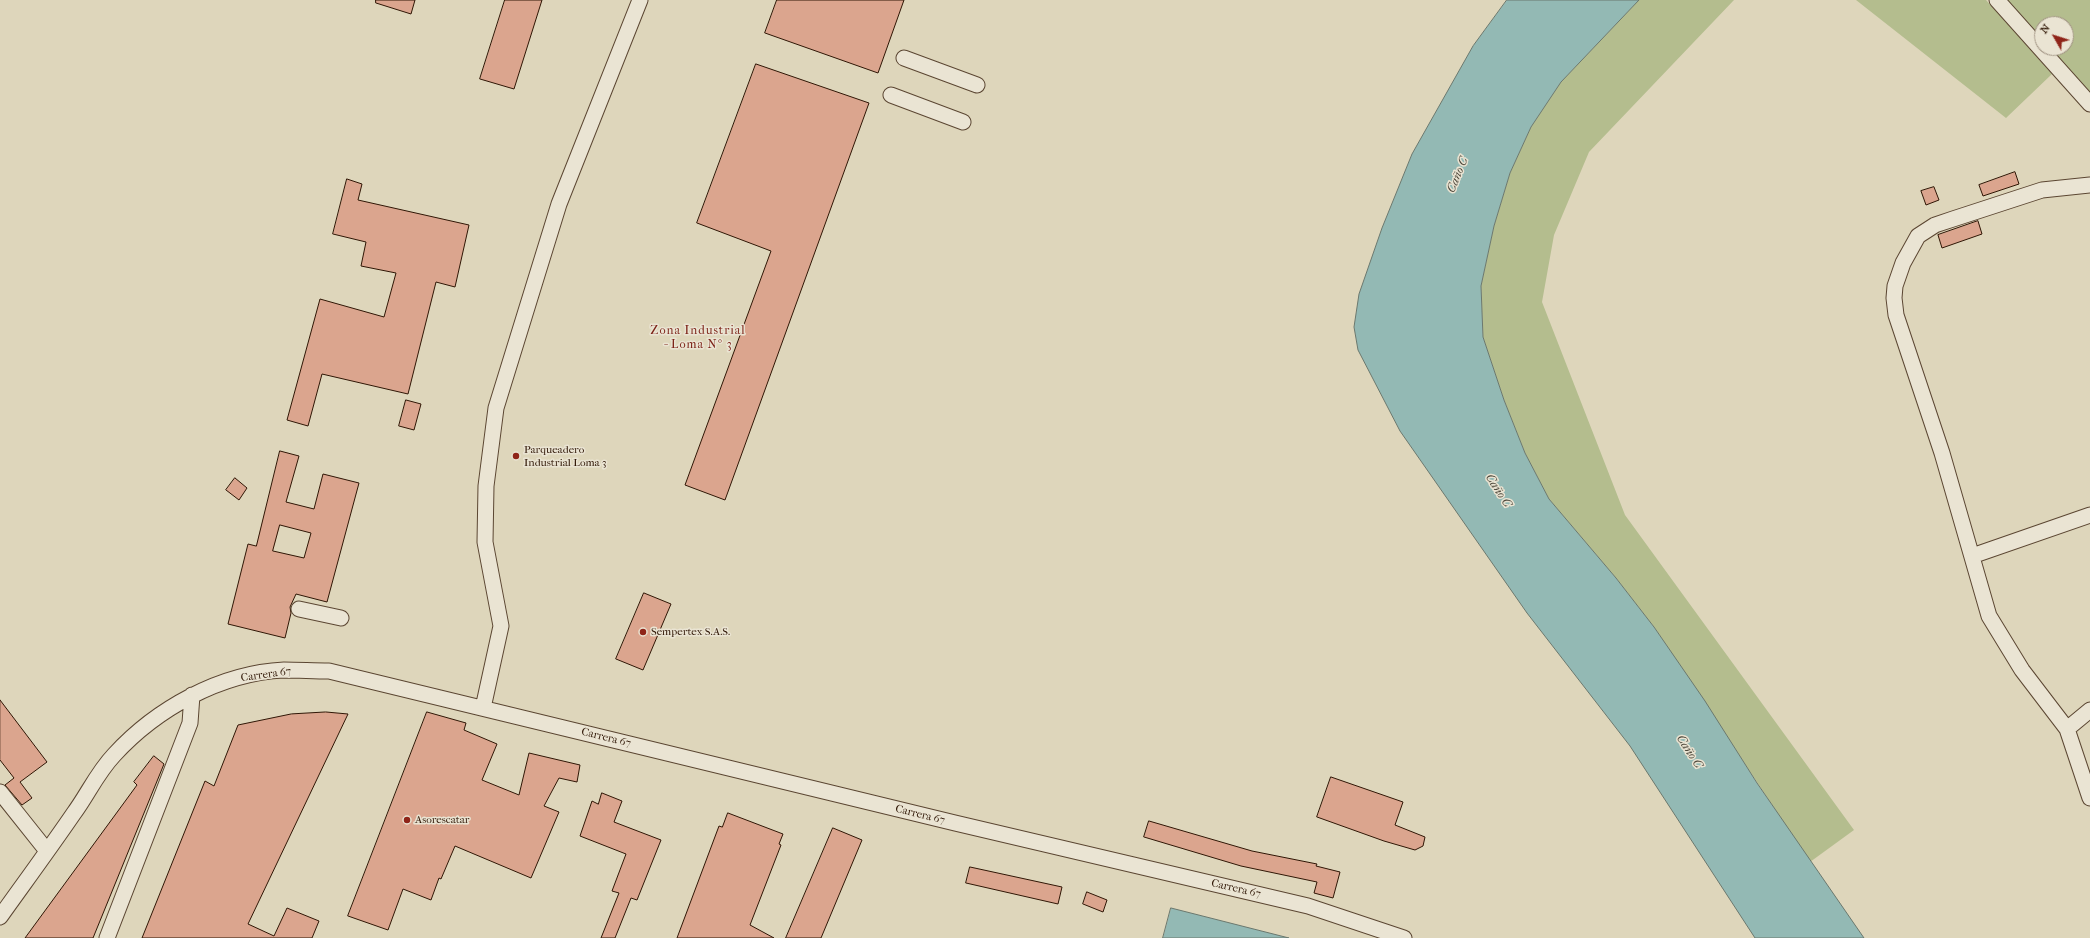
<!DOCTYPE html>
<meta charset="utf-8">
<style>
body{margin:0}
#map{position:relative;width:2090px;height:938px;overflow:hidden;background:#ded6bb;font-family:"IM FELL French Canon",serif}
canvas{display:block}
.north{position:absolute;left:2034px;top:16px;width:40px;height:40px;box-sizing:border-box;background:#eae4d3;border:1px solid #9f9281;border-radius:50%;rotate:309deg;font-size:11px;font-weight:700;line-height:16px;text-align:center;color:#2f1605}
.north::after{content:'';display:block;margin:auto;width:14px;height:18px;background:#8f2418;clip-path:polygon(50% 0,100% 100%,50% 72%,0 100%)}
</style>
<div id="map">
<canvas width="2090" height="938"></canvas>
<div class="north">N</div>
</div>
<script>
const ctx = document.querySelector('canvas').getContext('2d');
ctx.lineJoin = 'round';
function fill(path, color) {
  ctx.fillStyle = color;
  ctx.fill(path, 'evenodd');
}
function strokePath(path, color, width, dash) {
  ctx.strokeStyle = color;
  ctx.lineWidth = width;
  ctx.lineCap = dash ? 'butt' : 'round';
  ctx.setLineDash(dash || []);
  ctx.stroke(path);
}
function drawText(font, color, halo, rows, align = 'center') {
  ctx.font = font + ' "IM FELL French Canon",serif';
  ctx.lineWidth = 3;
  ctx.setLineDash([]);
  ctx.textBaseline = 'middle';
  ctx.strokeStyle = halo;
  ctx.fillStyle = color;
  for (const [text, x, y, turn = 0] of rows) {
    ctx.save();
    ctx.translate(x, y);
    ctx.rotate((+turn || 0) * Math.PI / 180);
    ctx.textAlign = isNaN(turn) ? turn : align;
    if (halo) ctx.strokeText(text, 0, 0);
    ctx.fillText(text, 0, 0);
    ctx.restore();
  }
}
fill(new Path2D(`
 M 1639,0 L 1734,0 L 1589,152 L 1554,235 L 1542,302 L 1625,515 L 1854,830 L 1810,862 L 1654,627 L 1616,578 L 1549,499 L 1525,453 L 1504,400 L 1483,337 L 1481,286 L 1494,226 L 1510,173 L 1531,127 L 1561,82 Z
 M 1856,0 L 1986,0 L 2052,74 L 2006,118 Z
 M 2004,0 L 2090,0 L 2090,92 L 2049,48 L 2066,48 L 2066,24 L 2042,24 L 2042,40 Z`), '#b4bd8e');
const water = new Path2D(`
 M 1507,0 L 1639,0 L 1561,82 L 1531,127 L 1510,173 L 1494,226 L 1481,286 L 1483,337 L 1504,400 L 1525,453 L 1549,499 L 1616,578 L 1654,627 L 1705,701 L 1757,783 L 1864,938 L 1755,938 L 1630,746 L 1527,613 L 1400,431 L 1358,350 L 1354,327 L 1359,294 L 1382,228 L 1412,154 L 1473,46 Z
 M 1171,908 L 1289,938 L 1163,938 Z`);
fill(water, '#93b9b4');
strokePath(water, '#6b786e', 1);
const building = new Path2D(`
 M 376,0 L 415,0 L 411,14 L 376,3 Z
 M 505,0 L 542,0 L 514,89 L 480,79 Z
 M 777,0 L 904,0 L 878,73 L 765,33 Z
 M 756,64 L 869,103 L 725,500 L 685,485 L 771,251 L 697,223 Z
 M 2015,172 L 2019,184 L 1983,196 L 1979,185 Z
 M 347,179 L 362,184 L 358,200 L 469,225 L 455,287 L 436,282 L 408,394 L 322,374 L 308,426 L 287,420 L 320,299 L 384,317 L 396,273 L 361,266 L 366,242 L 333,234 Z
 M 1934,187 L 1939,200 L 1926,205 L 1921,191 Z
 M 1978,221 L 1982,234 L 1942,248 L 1938,235 Z
 M 406,400 L 421,404 L 414,430 L 399,426 Z
 M 280,451 L 299,456 L 286,502 L 314,509 L 323,474 L 359,483 L 327,602 L 296,594 L 290,607 L 291,613 L 285,638 L 228,624 L 248,544 L 256,546 ZM 280,525 L 311,533 L 304,558 L 273,551 Z
 M 235,478 L 247,488 L 239,500 L 226,490 Z
 M 644,593 L 671,604 L 643,670 L 616,659 Z
 M 0,700 L 47,762 L 20,782 L 32,798 L 22,805 L 5,785 L 14,778 L 0,760 Z
 M 326,712 L 348,714 L 248,924 L 274,936 L 287,908 L 319,921 L 312,938 L 142,938 L 205,781 L 214,786 L 238,725 L 291,714 Z
 M 427,712 L 466,723 L 464,730 L 497,744 L 482,780 L 519,795 L 529,753 L 580,765 L 577,782 L 559,778 L 544,806 L 559,812 L 531,878 L 455,846 L 441,879 L 439,878 L 431,900 L 403,889 L 388,930 L 348,916 Z
 M 154,756 L 164,764 L 93,938 L 25,938 L 137,785 L 134,782 Z
 M 1331,777 L 1403,802 L 1395,825 L 1425,837 L 1423,846 L 1415,850 L 1384,841 L 1317,817 Z
 M 602,793 L 622,801 L 614,822 L 661,840 L 637,900 L 631,898 L 615,938 L 601,938 L 619,893 L 612,891 L 626,854 L 580,836 L 592,801 L 598,804 Z
 M 728,813 L 783,834 L 779,844 L 781,845 L 750,925 L 774,938 L 677,938 L 719,826 L 722,827 Z
 M 1149,821 L 1252,851 L 1317,864 L 1316,866 L 1340,872 L 1333,898 L 1314,893 L 1317,882 L 1241,866 L 1144,837 Z
 M 833,828 L 862,840 L 821,938 L 786,938 Z
 M 970,867 L 1062,887 L 1058,904 L 966,883 Z
 M 1087,892 L 1107,900 L 1103,912 L 1083,904 Z`);
fill(building, '#dba58e');
strokePath(building, '#2f1605', 1);
const minor = new Path2D(`
 M 1997,0 L 2090,104
 M 904,58 L 977,85
 M 891,95 L 963,122
 M 2090,185 L 2042,190 L 1953,219 L 1935,225 L 1918,236 L 1903,263 L 1895,286 L 1894,298 L 1896,315 L 1942,453 L 1989,616 L 2022,670 L 2067,729 L 2090,798
 M 1972,556 L 2090,515
 M 299,609 L 341,618
 M 483,708 L 501,626 L 485,542 L 486,486 L 496,408 L 559,204 L 640,0
 M 2067,729 L 2090,710
 M 0,792 L 47,851
 M 0,917 C 25,882 50,848 74,813 C 88,794 97,773 114,755 C 156,709 220,673 284,670 C 299,670 314,671 329,671 L 955,823 L 1308,906 L 1404,938
 M 107,938 L 190,723 L 192,695`);
strokePath(minor, '#5b4632', 17);
strokePath(minor, '#eae4d3', 15);
for (const [x, y, r, color] of [
 [516,456,4,"#8f2418"],
 [643,632,4,"#8f2418"],
 [407,820,4,"#8f2418"]
]) {
  const dot = new Path2D();
  dot.arc(x, y, r, 0, 2 * Math.PI);
  ctx.fillStyle = color;
  ctx.fill(dot);
  strokePath(dot, '#eae4d3', 1.5);
}
drawText('11px', '#2f1605', '#eae4d3', [
 ["Parqueadero",524,450],
 ["Industrial Loma 3",524,463],
 ["Sempertex S.A.S.",651,632],
 ["Asorescatar",415,820]
], 'left');
drawText('11px', '#2f1605', '#eae4d3', [
 ["Carrera 67",266,675,-8],
 ["Carrera 67",606,738,14],
 ["Carrera 67",920,815,14],
 ["Carrera 67",1236,889,13]
]);
drawText('italic 12px', '#4d473a', '#eae4d3', [
 ["Caño C",1458,175,-68],
 ["Caño C",1498,491,57],
 ["Caño C",1689,752,57]
]);
ctx.letterSpacing = '1px';
drawText('12px', '#7a1f14', '#eae4d3', [
 ["Zona Industrial",698,331],
 ["- Loma Nº 3",698,345]
]);
ctx.letterSpacing = '0px';
</script>
